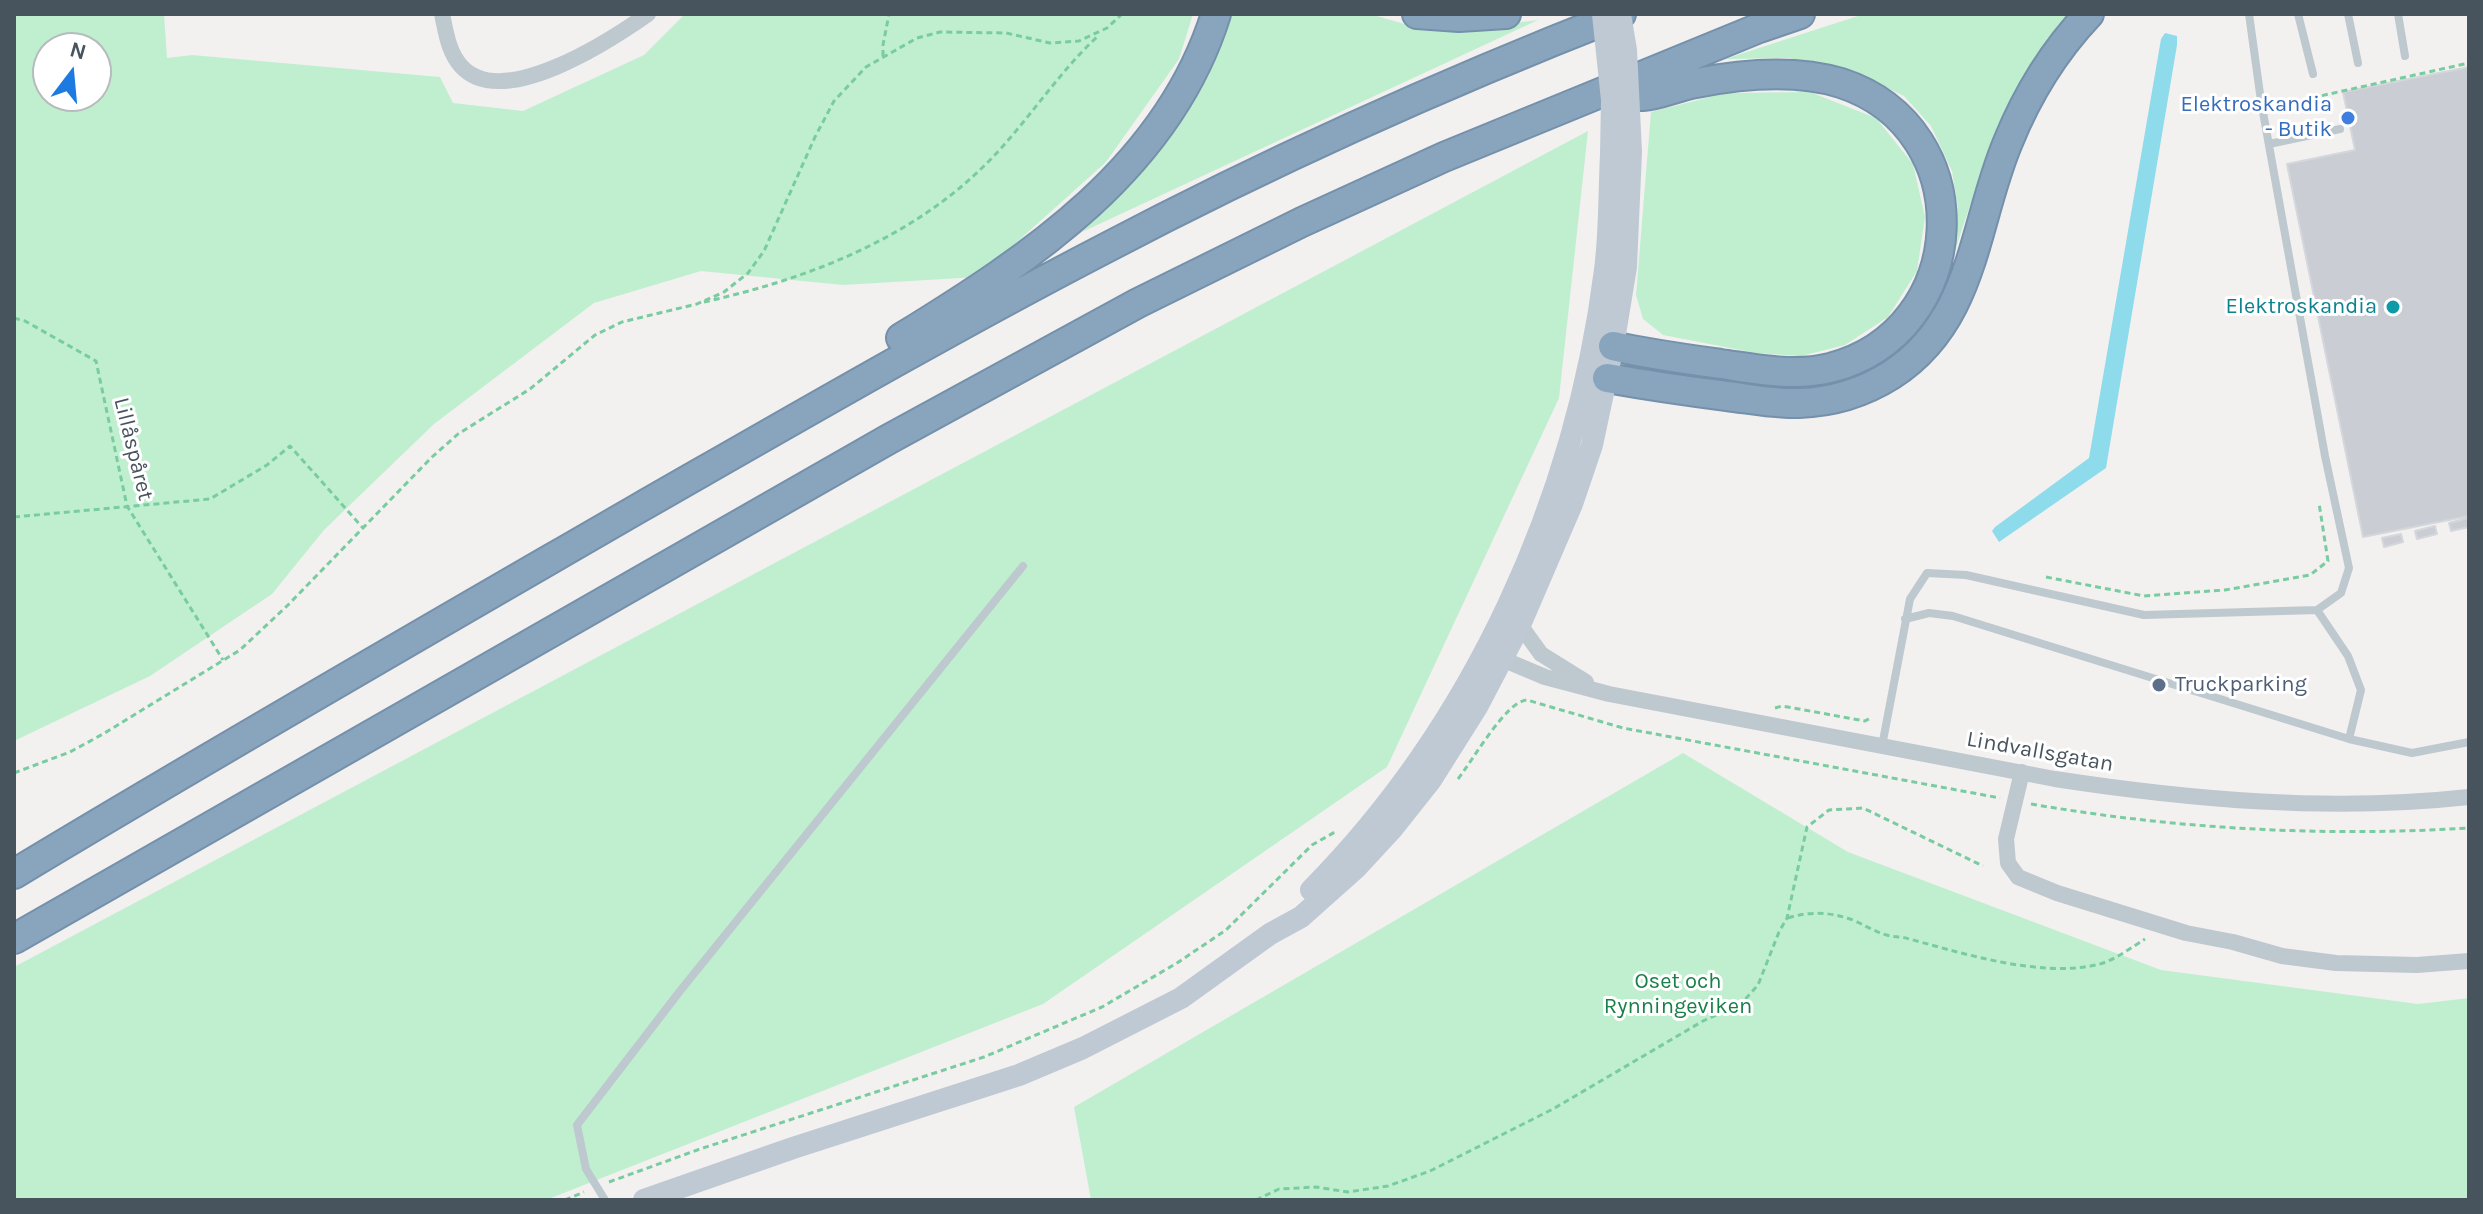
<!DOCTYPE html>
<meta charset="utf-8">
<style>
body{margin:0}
#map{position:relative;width:2483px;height:1214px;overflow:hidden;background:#f3f0f0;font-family:Karla,sans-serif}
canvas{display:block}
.frame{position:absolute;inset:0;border:16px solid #48545d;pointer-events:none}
.north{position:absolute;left:32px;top:32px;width:80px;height:80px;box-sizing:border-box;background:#fff;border:2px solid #b6bbbe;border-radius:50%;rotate:16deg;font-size:22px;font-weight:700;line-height:32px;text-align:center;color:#48545d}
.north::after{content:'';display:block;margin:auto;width:28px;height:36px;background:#1d7ae0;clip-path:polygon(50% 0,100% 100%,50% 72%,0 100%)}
</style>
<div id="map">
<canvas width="2483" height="1214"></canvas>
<div class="frame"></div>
<div class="north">N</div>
</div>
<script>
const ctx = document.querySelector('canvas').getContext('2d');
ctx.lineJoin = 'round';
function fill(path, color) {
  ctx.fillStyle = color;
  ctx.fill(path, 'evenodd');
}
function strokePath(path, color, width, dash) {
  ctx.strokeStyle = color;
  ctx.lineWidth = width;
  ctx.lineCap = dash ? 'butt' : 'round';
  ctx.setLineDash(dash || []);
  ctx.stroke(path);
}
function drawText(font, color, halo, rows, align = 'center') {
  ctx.font = font + ' Karla,sans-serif';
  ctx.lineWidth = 6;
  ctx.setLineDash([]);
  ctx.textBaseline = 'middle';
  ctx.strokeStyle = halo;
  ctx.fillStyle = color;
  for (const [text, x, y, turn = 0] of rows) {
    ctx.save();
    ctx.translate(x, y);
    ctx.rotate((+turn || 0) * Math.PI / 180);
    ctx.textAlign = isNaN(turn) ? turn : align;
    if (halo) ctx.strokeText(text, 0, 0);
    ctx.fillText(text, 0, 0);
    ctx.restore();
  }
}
fill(new Path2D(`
 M 14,14 L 164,14 L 167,58 L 192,55 L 440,77 L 453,103 L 523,111 L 644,55 L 685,14 L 1193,14 L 1179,59 L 1106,162 L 978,277 L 843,285 L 701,271 L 594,303 L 434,424 L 324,530 L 272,594 L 150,676 L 14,741 ZM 48,48 L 96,48 L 96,96 L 48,96 Z
 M 1230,14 L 1370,14 L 1408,25 L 1465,29 L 1538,20 L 1082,232 L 1163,147 L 1209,75 Z
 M 1864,14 L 2072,14 C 2008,89 1980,172 1951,264 L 1958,208 L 1952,171 L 1931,126 L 1904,96 L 1852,71 L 1789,58 L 1725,59 Z
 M 1810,92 L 1876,118 L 1913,164 L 1925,217 L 1917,271 L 1888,317 L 1845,345 L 1801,356 L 1756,353 L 1663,335 L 1643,319 L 1636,295 L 1651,112 L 1726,93 Z
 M 1588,131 L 1559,398 L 1387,767 L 1043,1004 L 546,1200 L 14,1200 L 14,967 Z
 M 1683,753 L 1848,852 L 2161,970 L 2418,1004 L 2469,998 L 2469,1200 L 1091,1200 L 1074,1107 Z`), '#c0efd0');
fill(new Path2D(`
 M 2165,33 L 2177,36 L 2177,45 L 2106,468 L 1999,542 L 1992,531 L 1995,527 L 2089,458 L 2161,39 Z`), '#8edbeb');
const building = new Path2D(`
 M 2469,67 L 2469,516 L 2363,537 L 2287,164 L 2355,150 L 2343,92 Z
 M 2468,518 L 2469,527 L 2451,531 L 2449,523 Z
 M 2435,526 L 2437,534 L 2417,539 L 2415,531 Z
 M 2401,534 L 2403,542 L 2384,547 L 2382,538 Z`);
fill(building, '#cacdd3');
strokePath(building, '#d4d7db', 2);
const highway = new Path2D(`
 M 1417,14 L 1459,17 L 1506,14
 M 1613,91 C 1622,93 1634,97 1643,96 C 1660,95 1678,86 1696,83 C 1742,74 1795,69 1841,83 C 1982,129 1972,332 1830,368 C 1794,377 1756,369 1721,364 C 1685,359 1648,354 1613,346
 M 901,338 C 1031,258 1168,168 1216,14
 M 1607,378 C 1646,385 1687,391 1727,396 C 1751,399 1775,404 1799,403 C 1832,402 1864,392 1891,375 C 1975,321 1973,225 2008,142 C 2027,95 2054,51 2089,14
 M 14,874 C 221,749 430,629 639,508 C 793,420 946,331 1104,249 C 1271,161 1445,83 1621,14
 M 14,939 L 889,439 L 1138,303 L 1302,222 L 1444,157 L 1759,28 L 1800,14`);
strokePath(highway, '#7490aa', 32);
strokePath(new Path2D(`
 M 883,56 L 883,45 L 889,14
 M 2273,102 L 2284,104 L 2469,63
 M 704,302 C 808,279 914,238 990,160 C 1028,121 1058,73 1098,36
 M 14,318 L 25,321 L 96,361 L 127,506 L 223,660
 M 14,517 L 210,499 L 267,465 L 290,446 L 363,528
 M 2046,577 L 2144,596 L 2225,590 L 2310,575 L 2328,561 L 2319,503
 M 1775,708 L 1782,706 L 1865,721 L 1872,717
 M 14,773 L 70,752 L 103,734 L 240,650 L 288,605 L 432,457 L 458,434 L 530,389 L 595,335 L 622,322 L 697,304 L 724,292 L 748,273 L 764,251 L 815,137 L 834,101 L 866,67 L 917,38 L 940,32 L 1006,33 L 1050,43 L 1079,41 L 1107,28 L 1122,14
 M 1458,779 C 1473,760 1506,701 1527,700 L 1623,728 L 2000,798
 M 2031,804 C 2176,829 2322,837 2469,828
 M 1788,918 C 1810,911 1831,912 1853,920 C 1871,928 1882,937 1902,937 C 1959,952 2037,978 2096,965 C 2114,961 2129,949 2145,939
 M 609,1182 L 700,1149 L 984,1057 L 1102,1007 L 1177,963 L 1226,930 L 1312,845 L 1335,832
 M 565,1200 L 584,1192
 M 1256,1200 L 1279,1189 L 1316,1187 L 1348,1192 L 1388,1186 L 1430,1171 L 1553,1109 L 1703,1021 L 1741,1004 L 1758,985 L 1779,932 L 1787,918 L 1807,827 L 1829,810 L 1863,808 L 1983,866`), '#79cca0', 3, [6, 4]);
strokePath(new Path2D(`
 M 2298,14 L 2313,74
 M 2348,14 L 2358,63
 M 2398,14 L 2405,56
 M 2269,144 L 2340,129
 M 2317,610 L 2348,656 L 2361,690 L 2349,739
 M 1905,619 L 1929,613 L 1953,616 L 2349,739 L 2412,753 L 2469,742
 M 1882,746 L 1910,599 L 1927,573 L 1966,575 L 2144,615 L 2317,610 L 2341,593 L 2349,568 L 2325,456 L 2261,101 L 2249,14
 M 605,1200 L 586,1169 L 577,1125 L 680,991 L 1023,566`), '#bec8cf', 8);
strokePath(new Path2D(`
 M 442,14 C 446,32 448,51 461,66 C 502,112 611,40 648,14
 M 1520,625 L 1541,654 L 1586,682
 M 1495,656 L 1545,677 L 1609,694 L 2055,779 C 2192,800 2331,812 2469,797
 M 2022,772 L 2006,839 L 2008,863 L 2018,877 L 2057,893 L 2186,933 L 2233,942 L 2282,956 L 2336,963 L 2417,965 L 2469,961`), '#bec8cf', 16);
strokePath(new Path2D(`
 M 1311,890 C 1475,724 1576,500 1605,270 C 1610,232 1609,193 1611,154
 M 644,1200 L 793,1148 L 1019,1075 L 1083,1048 L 1181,998 L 1270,934 L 1301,917 L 1356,868 L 1393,828 L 1431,780 L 1477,707 L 1520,625 L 1572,504 L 1592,445 L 1613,346 L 1626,267 L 1631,152`), '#bec9d3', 22);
strokePath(highway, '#89a5be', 28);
strokePath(new Path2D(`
 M 1603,14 L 1612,100 L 1611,154
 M 1620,14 L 1626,50 L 1631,152`), '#bec9d3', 22);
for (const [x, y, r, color] of [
 [2348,118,8,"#3f7fe0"],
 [2393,307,8,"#0f9aa8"],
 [2159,685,8,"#5c6f8a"]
]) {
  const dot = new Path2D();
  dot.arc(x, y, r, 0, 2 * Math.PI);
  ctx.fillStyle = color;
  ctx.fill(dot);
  strokePath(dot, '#fff', 3);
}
drawText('22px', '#366cbe', '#fff', [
 ["Elektroskandia",2332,105],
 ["- Butik",2332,130]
], 'right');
drawText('22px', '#0d838f', '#fff', [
 ["Elektroskandia",2377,307]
], 'right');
drawText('22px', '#48545d', '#fff', [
 ["Lillåspåret",133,449,76],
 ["Lindvallsgatan",2040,752,10]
]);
drawText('22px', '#4e5e75', '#fff', [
 ["Truckparking",2175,685]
], 'left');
drawText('22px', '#197f48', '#fff', [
 ["Oset och",1678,982],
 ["Rynningeviken",1678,1007]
]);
</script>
